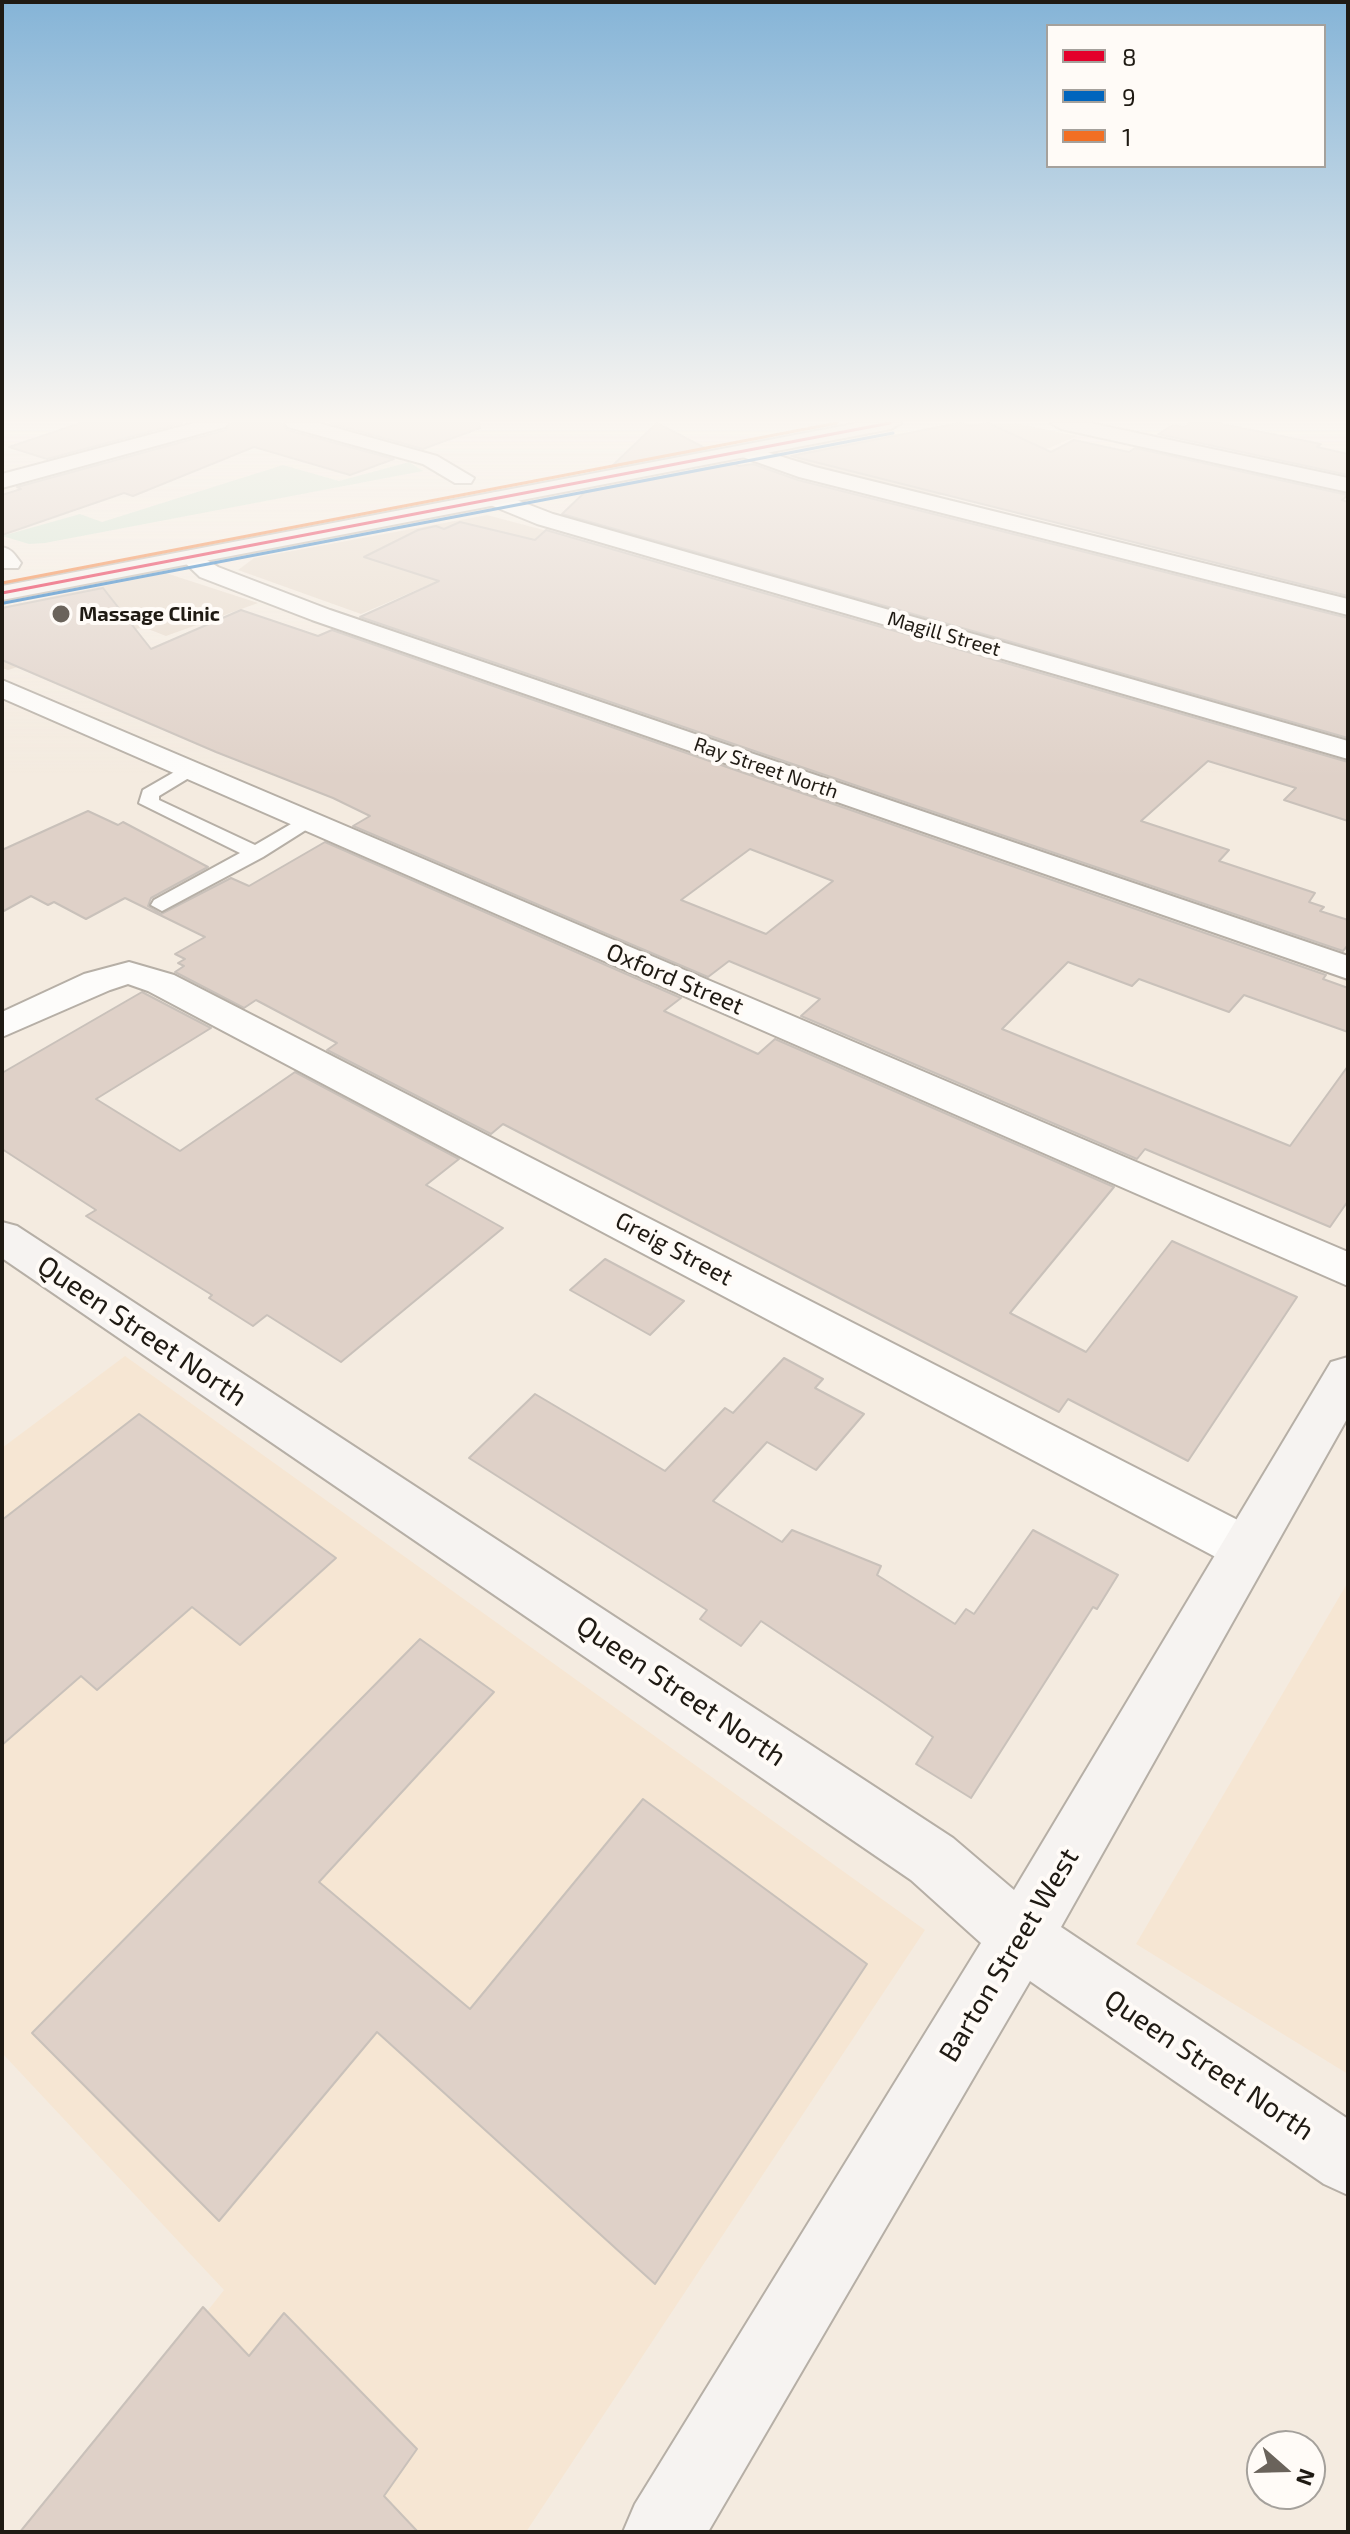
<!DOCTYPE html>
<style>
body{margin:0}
#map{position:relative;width:1350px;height:2534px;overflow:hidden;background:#f4ebe0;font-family:"Exo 2",sans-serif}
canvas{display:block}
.frame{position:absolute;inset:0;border:4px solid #1f1a13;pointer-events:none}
.legend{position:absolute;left:1046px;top:24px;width:280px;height:144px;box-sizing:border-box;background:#fffbf7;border:2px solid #a5a19c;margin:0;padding:10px 14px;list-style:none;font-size:24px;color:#1f1a13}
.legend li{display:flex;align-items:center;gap:16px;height:40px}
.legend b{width:40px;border:2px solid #a5a19c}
.north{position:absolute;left:1246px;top:2430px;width:80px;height:80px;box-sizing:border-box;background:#fffbf7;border:2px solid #a5a19c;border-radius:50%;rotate:110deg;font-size:22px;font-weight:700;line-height:32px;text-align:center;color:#1f1a13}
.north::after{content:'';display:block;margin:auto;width:28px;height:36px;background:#6a635b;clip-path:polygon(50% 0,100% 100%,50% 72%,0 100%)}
</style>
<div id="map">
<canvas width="1350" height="2534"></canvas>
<div class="frame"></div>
<ul class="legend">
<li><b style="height:10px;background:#e4002b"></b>8</li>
<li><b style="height:10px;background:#0065bd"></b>9</li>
<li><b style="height:10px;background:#f26f23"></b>1</li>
</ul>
<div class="north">N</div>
</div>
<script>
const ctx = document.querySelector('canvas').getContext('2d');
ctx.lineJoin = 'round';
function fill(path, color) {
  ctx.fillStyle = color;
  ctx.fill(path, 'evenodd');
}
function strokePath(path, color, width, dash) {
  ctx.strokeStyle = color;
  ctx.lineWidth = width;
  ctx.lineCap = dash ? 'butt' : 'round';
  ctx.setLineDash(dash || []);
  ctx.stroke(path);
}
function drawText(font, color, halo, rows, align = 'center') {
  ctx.font = font + ' "Exo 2",sans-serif';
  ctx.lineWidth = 8;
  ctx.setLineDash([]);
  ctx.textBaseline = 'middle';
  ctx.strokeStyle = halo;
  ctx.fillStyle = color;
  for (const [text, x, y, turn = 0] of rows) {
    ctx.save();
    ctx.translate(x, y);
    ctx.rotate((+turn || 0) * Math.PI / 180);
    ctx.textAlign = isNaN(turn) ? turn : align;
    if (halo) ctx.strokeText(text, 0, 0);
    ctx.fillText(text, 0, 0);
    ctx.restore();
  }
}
fill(new Path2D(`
 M 954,423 L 1015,423 L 1077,436 L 936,497 L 797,462 L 799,453 Z
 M 487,515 L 623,551 L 533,595 L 461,571 L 361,614 L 238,570 L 254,558 Z
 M 166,573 L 258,603 L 166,636 L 143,627 L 8,670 L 2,668 L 2,607 Z`), '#e7dacc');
fill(new Path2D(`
 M 125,1356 L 925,1930 L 526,2532 L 33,2532 L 224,2290 L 2,2053 L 2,1448 Z
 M 1348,1582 L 1348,2074 L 1136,1944 Z`), '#f6e6d3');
fill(new Path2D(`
 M 409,462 L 423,471 L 45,543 L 29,544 L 2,536 L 80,514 L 102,522 L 283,465 L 339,481 Z`), '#d0e3d2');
const building = new Path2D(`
 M 81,423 L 182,423 L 47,459 L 9,447 Z
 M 231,423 L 282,423 L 287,430 L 394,459 L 350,475 L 254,447 L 133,496 L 124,493 L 2,535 L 2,495 L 21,489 L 17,487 L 226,430 Z
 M 330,423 L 479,423 L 480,428 L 423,449 Z
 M 657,423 L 707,449 L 611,467 Z
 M 961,423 L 970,426 L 988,423 L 1051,452 L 1074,440 L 1129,452 L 1135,448 L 1348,495 L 1342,500 L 1348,502 L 1348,596 L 791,456 Z
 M 1190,423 L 1217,423 L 1321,444 L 1317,447 L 1348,454 L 1348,475 L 1158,434 L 1173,425 L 1184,427 Z
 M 732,463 L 739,466 L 753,464 L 798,480 L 1348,618 L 1348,738 L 562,514 L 586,491 Z
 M 460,522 L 535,540 L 546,530 L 1348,762 L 1348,821 L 1284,800 L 1296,788 L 1208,761 L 1141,821 L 1229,850 L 1219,861 L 1315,893 L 1309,902 L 1324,907 L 1320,911 L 1348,920 L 1348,945 L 1343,951 L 360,617 L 439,581 L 364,557 L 418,530 L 436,526 L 444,529 Z
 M 103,588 L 151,649 L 241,610 L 318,636 L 332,630 L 1326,975 L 1323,979 L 1348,988 L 1348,1032 L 1244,995 L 1229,1012 L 1139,979 L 1132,986 L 1068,962 L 1002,1029 L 1290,1146 L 1348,1066 L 1348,1201 L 1330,1227 L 1145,1149 L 1137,1159 L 801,1016 L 820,999 L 729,961 L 708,977 L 353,826 L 370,816 L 333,798 L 216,752 L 2,660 L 2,608 ZM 750,849 L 833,881 L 766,934 L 681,900 Z
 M 88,811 L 118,825 L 123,822 L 208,867 L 151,898 L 148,906 L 161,914 L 231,878 L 249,886 L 325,842 L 681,998 L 664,1011 L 758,1054 L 775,1039 L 1114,1187 L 1010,1313 L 1086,1352 L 1172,1241 L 1297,1297 L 1188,1461 L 1068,1399 L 1059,1412 L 503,1124 L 491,1134 L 327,1050 L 337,1043 L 256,1000 L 244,1008 L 175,972 L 184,966 L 178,963 L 185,959 L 175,954 L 205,937 L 125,898 L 86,919 L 54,902 L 48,905 L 31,896 L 2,912 L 2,850 Z
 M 142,992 L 211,1028 L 96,1099 L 180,1151 L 295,1072 L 459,1159 L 426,1185 L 503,1228 L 341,1362 L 267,1315 L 253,1326 L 209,1298 L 212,1295 L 86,1216 L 96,1210 L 2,1149 L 2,1073 Z
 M 605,1259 L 684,1301 L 650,1335 L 570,1290 Z
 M 784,1358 L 823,1379 L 815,1388 L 864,1414 L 816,1470 L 767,1442 L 713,1501 L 782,1542 L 792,1530 L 881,1566 L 877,1575 L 955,1624 L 966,1609 L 974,1614 L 1033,1530 L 1118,1575 L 1097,1609 L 1093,1607 L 971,1798 L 916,1764 L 933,1737 L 878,1699 L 761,1621 L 741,1646 L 700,1619 L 707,1610 L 469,1458 L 535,1394 L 665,1471 L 725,1408 L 733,1413 Z
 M 139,1414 L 336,1558 L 240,1645 L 192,1607 L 97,1690 L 81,1676 L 2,1745 L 2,1520 Z
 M 420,1639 L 494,1692 L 319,1882 L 470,2009 L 643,1799 L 867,1964 L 655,2284 L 377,2032 L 219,2221 L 32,2033 Z
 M 203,2307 L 249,2356 L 284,2313 L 417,2449 L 384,2496 L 418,2532 L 20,2532 Z`);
fill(building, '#dfd1c8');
strokePath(building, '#c9c1ba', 2);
const lane = new Path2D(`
 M 190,763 L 197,765 L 197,773 L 159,796 L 159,800 L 255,845 L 303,817 L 310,815 L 320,821 L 263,857 L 162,911 L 151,905 L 154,900 L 240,853 L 139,803 L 143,790 Z`);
const street = new Path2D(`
 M 194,423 L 228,423 L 225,427 L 2,488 L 2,474 Z
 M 285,423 L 318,423 L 437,456 L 474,478 L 471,483 L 455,483 L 423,464 L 288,427 Z
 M 744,445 L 815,467 L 1348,599 L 1348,615 L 799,477 L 737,455 L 734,451 L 737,447 Z
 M 496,492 L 553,514 L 1348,741 L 1348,759 L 537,524 L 488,504 L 485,499 L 488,494 Z
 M 2,547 C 12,549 15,555 21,563 L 18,568 L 2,568 Z
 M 191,550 L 218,567 L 330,610 L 1348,956 L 1348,979 L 312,620 L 200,577 L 179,557 Z
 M 2,680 L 1348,1252 L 1348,1286 L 2,698 Z
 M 129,962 L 174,975 L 1263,1533 L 1271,1548 L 1263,1563 L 1245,1570 L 1227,1563 L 148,991 L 128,984 L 110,990 L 2,1037 L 2,1012 L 84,974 Z`);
const secondary = new Path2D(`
 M 858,423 L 901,423 L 891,429 L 2,600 L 2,586 Z
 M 1051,423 L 1090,423 L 1348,478 L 1348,492 L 1061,429 Z
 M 2,1222 L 17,1226 L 953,1838 L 1014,1890 L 1331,1362 L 1348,1357 L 1348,1417 L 1061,1927 L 1348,2119 L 1348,2195 L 1324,2184 L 1030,1981 L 708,2532 L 623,2532 L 635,2504 L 981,1943 L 911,1880 L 2,1258 Z`);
strokePath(lane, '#b6afa6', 4);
strokePath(street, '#b6afa6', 4);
strokePath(secondary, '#b6afa6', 4);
fill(lane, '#fdfcfa');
fill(street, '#fdfcfa');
fill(secondary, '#f6f3f1');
strokePath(new Path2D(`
 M 2,593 L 890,423`), '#e4002b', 3);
strokePath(new Path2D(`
 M 4,603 L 893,433`), '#0065bd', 3);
strokePath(new Path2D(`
 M 2,583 L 837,423`), '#f26f23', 3);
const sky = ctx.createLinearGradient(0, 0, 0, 778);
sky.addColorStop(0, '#85b4d7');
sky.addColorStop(0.54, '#faf6f1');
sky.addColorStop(1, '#faf6f100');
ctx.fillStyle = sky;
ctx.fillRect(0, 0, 1350, 778);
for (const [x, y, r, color] of [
 [61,614,10,"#6a635b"]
]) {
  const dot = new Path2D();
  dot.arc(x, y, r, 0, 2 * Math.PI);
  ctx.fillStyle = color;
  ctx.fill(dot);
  strokePath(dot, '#fffbf7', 3);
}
drawText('bold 20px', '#1f1a13', '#fffbf7', [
 ["Massage Clinic",79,614]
], 'left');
drawText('20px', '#1f1a13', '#fffbf7', [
 ["Magill Street",944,634,16],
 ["Ray Street North",766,768,19]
]);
drawText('24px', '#1f1a13', '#fffbf7', [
 ["Oxford Street",675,979,23],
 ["Greig Street",674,1249,28]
]);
drawText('28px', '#1f1a13', '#fffbf7', [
 ["Queen Street North",142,1331,34],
 ["Queen Street North",681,1691,34],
 ["Barton Street West",1009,1955,-59],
 ["Queen Street North",1209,2065,34]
]);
</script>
